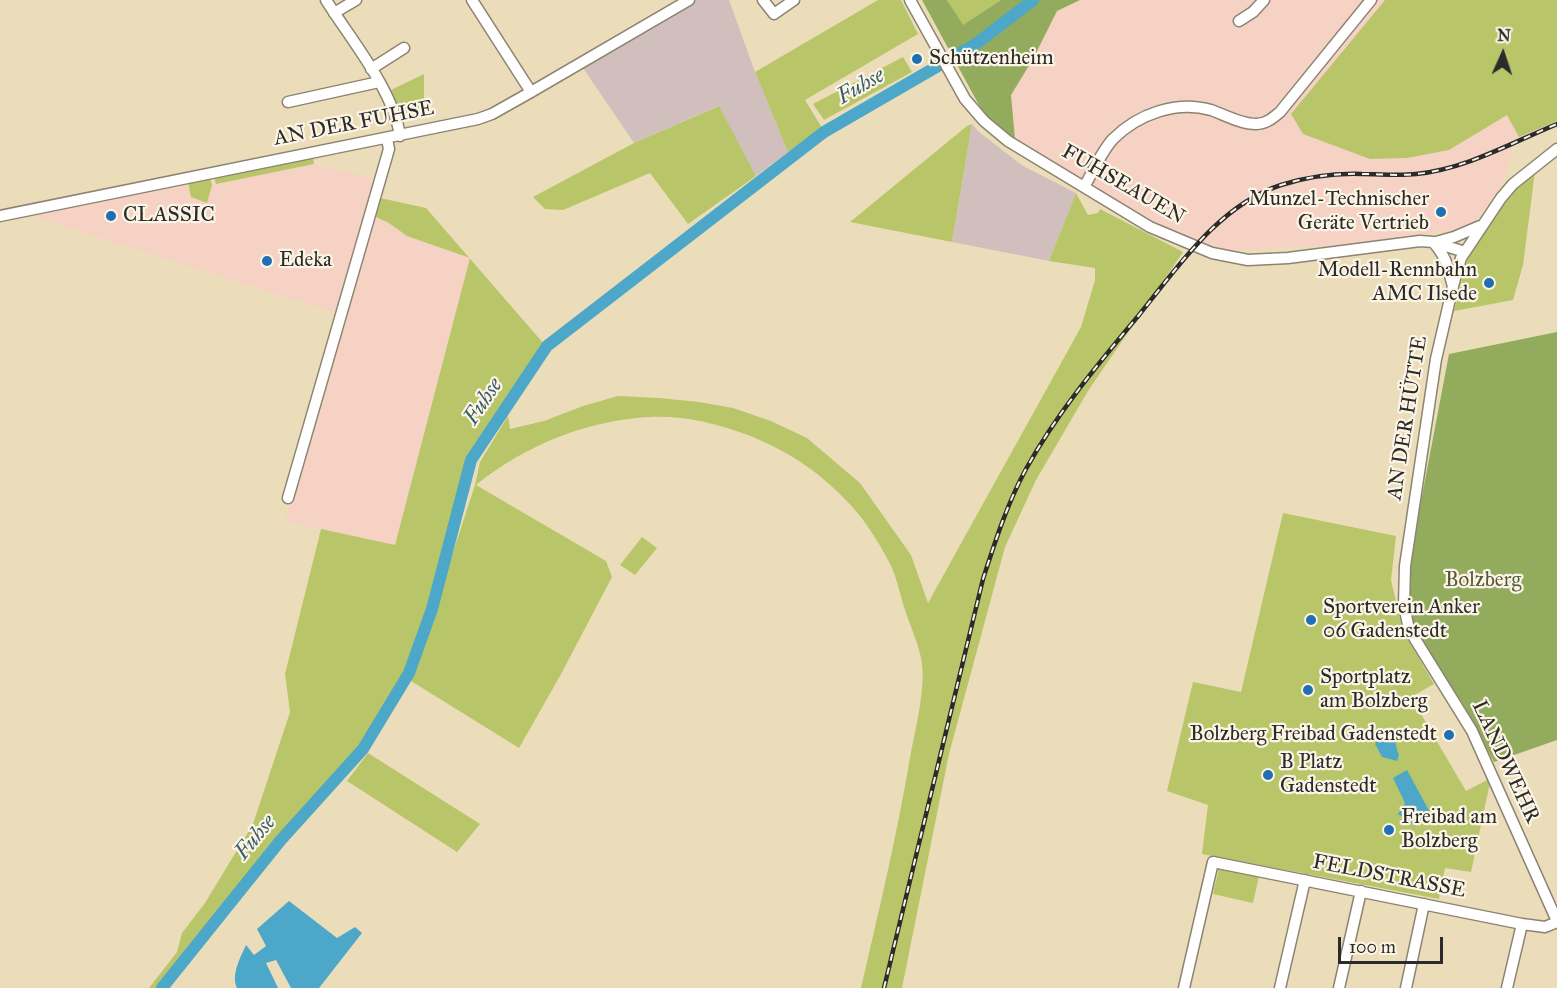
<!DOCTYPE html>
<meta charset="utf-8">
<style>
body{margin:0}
#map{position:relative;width:1557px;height:988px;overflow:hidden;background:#ecddba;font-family:"IM FELL Great Primer",serif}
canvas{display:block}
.north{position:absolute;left:1473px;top:24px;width:60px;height:60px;-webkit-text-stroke:4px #fcf5e5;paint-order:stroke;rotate:3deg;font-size:16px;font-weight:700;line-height:24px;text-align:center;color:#2b2b2b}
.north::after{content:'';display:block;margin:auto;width:21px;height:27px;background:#2b2b2b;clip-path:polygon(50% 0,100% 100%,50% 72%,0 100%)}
.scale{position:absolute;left:1338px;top:937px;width:105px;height:27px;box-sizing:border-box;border:3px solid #2b2b2b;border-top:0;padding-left:8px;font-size:18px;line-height:21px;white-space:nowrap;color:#2b2b2b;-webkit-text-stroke:4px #fcf5e5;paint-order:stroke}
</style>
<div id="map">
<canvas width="1557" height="988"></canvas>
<div class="north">N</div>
<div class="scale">100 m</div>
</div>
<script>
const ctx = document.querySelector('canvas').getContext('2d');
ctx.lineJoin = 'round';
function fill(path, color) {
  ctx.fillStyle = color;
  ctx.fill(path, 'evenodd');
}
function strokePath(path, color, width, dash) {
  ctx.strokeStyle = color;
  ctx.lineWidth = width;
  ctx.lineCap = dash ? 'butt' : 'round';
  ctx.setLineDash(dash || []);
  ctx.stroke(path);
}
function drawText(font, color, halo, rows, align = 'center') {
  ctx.font = font + ' "IM FELL Great Primer",serif';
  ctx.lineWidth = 4.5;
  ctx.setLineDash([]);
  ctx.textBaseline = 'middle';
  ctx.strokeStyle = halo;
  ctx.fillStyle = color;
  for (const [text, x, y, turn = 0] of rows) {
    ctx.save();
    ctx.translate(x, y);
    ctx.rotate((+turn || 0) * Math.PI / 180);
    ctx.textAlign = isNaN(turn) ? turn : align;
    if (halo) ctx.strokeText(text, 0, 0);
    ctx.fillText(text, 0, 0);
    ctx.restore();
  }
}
fill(new Path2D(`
 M 1080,0 L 1557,0 L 1557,123 L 1515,140 L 1503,183 L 1474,223 L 1457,230 L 1337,245 L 1227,251 L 1193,240 L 1152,221 L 1015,139 L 1011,95 L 1033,59 L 1057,11 Z
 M 314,164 L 375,179 L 366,213 L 389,223 L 407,236 L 470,258 L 395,546 L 285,521 L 346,316 L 28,215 L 188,182 L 207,203 L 212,185 Z`), '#f5d2c3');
fill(new Path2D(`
 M 696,0 L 729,0 L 755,72 L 788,152 L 756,176 L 718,106 L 634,143 L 583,68 Z
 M 972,124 L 979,132 L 1023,166 L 1076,193 L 1049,261 L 952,242 Z`), '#d1bfbd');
fill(new Path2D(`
 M 878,0 L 901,0 L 918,34 L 805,100 L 822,128 L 788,152 L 755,72 Z
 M 947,0 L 1001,0 L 962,26 Z
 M 1385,0 L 1557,0 L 1557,121 L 1519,137 L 1507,115 L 1449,150 L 1407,158 L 1370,159 L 1303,134 L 1291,114 Z
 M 903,57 L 912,72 L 824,120 L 813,104 Z
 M 424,74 L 424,108 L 412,108 L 412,113 L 399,113 L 391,90 Z
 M 719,106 L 756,176 L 688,224 L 650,173 L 563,210 L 545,209 L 533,197 L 634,143 Z
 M 972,124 L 952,242 L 850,222 L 967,126 Z
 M 313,157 L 314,164 L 216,184 L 214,177 Z
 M 1535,171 L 1523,265 L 1513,300 L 1454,311 L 1471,246 L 1519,186 Z
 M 210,177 L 212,185 L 207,203 L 191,197 L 188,182 Z
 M 1076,193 L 1088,215 L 1098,213 L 1100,209 L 1183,252 L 1088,391 L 1036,480 L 1005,547 L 949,754 L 902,988 L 861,988 C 879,910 898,831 911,752 C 916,728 925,689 922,665 C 921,649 909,623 904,607 C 900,594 897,580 892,568 C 885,553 875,537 866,524 C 856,509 841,495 828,483 C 784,443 709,414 650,417 C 587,420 524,446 476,485 L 606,561 L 612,577 L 560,676 L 519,748 L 411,681 L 475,485 L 480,462 L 508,416 L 510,429 L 544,421 L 583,406 L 618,396 L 659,398 L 699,402 L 733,408 L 771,421 L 807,438 L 860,483 L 911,555 L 928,603 L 1081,327 L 1095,280 L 1095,268 L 1049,261 Z
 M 380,198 L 426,208 L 544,344 L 469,458 L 428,607 L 407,667 L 358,750 L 269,846 L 157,988 L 149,988 L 177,952 L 182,933 L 205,903 L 253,824 L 290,712 L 285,674 L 321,529 L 395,545 L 470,258 L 407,236 L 389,223 L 376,217 Z
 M 1283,513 L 1396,536 L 1391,580 L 1403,631 L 1434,684 L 1411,697 L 1466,791 L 1491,778 L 1471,872 L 1445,868 L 1439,899 L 1202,854 L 1208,805 L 1167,791 L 1193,682 L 1241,692 Z
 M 642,537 L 657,548 L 635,575 L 620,565 Z
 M 368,753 L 480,824 L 457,852 L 347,781 Z
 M 1219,868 L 1259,876 L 1253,903 L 1213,894 Z`), '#b8c669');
fill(new Path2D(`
 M 922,0 L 947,0 L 963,25 L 1001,0 L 1080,0 L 1057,11 L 1033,59 L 1011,95 L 1015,139 L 989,120 L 980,107 Z
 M 1557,332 L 1557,740 L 1494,762 L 1464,706 L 1414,628 L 1408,587 L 1414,538 L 1449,354 Z`), '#92ab5d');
fill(new Path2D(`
 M 1391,729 C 1396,738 1395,746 1399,755 L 1397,761 L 1382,757 L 1375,744 L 1379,739 L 1378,736 Z
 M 1407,770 L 1432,816 L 1415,826 L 1398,814 L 1405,803 L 1393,778 Z
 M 289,901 L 337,938 L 355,927 L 362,933 L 319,988 L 291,988 L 276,960 L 266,963 L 278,988 L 237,988 C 231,975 240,958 246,945 L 254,955 L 266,946 L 257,929 Z`), '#4ca7c9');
strokePath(new Path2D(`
 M 162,988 L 280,841 L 363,749 L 409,673 L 432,609 L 471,460 L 547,346 L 824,132 L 976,44 L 1033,0`), '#4ca7c9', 12);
const minor = new Path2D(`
 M 326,0 C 351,40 393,89 400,136
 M 472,0 L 531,92
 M 763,0 L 774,14 L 794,0
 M 910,0 L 965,99 L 984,121 L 1008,141 L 1150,227 L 1212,253 L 1248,260 L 1288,258 L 1420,241 L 1433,242 L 1465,252
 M 334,13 L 356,0
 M 1239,21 L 1253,12 L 1264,0
 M 371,69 L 404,48
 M 288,102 L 379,82
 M 1557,149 L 1513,184 L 1501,198 L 1461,258 L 1453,286 L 1436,359 L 1405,566 L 1404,605 L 1408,625 L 1415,639 L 1472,731 L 1557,921
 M 1084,187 C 1093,172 1101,152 1113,139 C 1138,114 1177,100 1211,110 C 1225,115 1241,124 1256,124 C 1266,124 1273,118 1280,112 L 1371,0
 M 0,216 L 478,119 L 492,114 L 531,92 L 689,0
 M 1433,242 C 1445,255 1448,266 1452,283
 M 1436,242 L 1454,237 L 1480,226
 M 288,498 L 389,149 L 387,139
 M 1184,988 L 1213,862 L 1522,924 L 1545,927 L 1557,922
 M 1280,988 L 1305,880
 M 1339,988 L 1361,891
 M 1406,988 L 1424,904
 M 1507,988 L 1522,924`);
strokePath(minor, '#8c8472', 13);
strokePath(minor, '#fff', 10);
const rail = new Path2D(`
 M 884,988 L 983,579 C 995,542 1007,504 1026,469 C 1057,413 1098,364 1139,315 C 1178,267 1219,205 1281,185 C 1307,177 1334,173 1362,174 C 1380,174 1398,176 1416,174 C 1466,169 1511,143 1557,124`);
strokePath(rail, '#2b2b2b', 4.5);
strokePath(rail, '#fcf5e5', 2, [7]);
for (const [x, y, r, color] of [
 [917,59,6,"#1f6fb2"],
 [1441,212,6,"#1f6fb2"],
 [111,216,6,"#1f6fb2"],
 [267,261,6,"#1f6fb2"],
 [1489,283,6,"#1f6fb2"],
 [1311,620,6,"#1f6fb2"],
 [1308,690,6,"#1f6fb2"],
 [1449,735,6,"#1f6fb2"],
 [1268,775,6,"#1f6fb2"],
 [1389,830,6,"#1f6fb2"]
]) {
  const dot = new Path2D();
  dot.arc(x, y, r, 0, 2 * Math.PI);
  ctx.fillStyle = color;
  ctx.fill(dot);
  strokePath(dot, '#fcf5e5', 2);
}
drawText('21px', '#2b2b2b', '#fcf5e5', [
 ["Schützenheim",929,59],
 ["Munzel-Technischer",1429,200,"right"],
 ["Geräte Vertrieb",1429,224,"right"],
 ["CLASSIC",123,216],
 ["Edeka",279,261],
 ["Modell-Rennbahn",1477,271,"right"],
 ["AMC Ilsede",1477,295,"right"],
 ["Sportverein Anker",1323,608],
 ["06 Gadenstedt",1323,632],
 ["Sportplatz",1320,678],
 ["am Bolzberg",1320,702],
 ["Bolzberg Freibad Gadenstedt",1437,735,"right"],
 ["B Platz",1280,763],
 ["Gadenstedt",1280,787],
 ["Freibad am",1401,818],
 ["Bolzberg",1401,842]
], 'left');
drawText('21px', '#2b2b2b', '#fcf5e5', [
 ["AN DER FUHSE",354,124,-11],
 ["FUHSEAUEN",1123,185,30],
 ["AN DER HÜTTE",1408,418,-81],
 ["LANDWEHR",1505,762,65],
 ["FELDSTRASSE",1389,877,11]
]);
drawText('21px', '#555a3e', '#fcf5e5', [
 ["Bolzberg",1483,581]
]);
drawText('italic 22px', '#385d6a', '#fcf5e5', [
 ["Fuhse",861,87,-30],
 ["Fuhse",484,402,-56],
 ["Fuhse",256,838,-50]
]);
</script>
